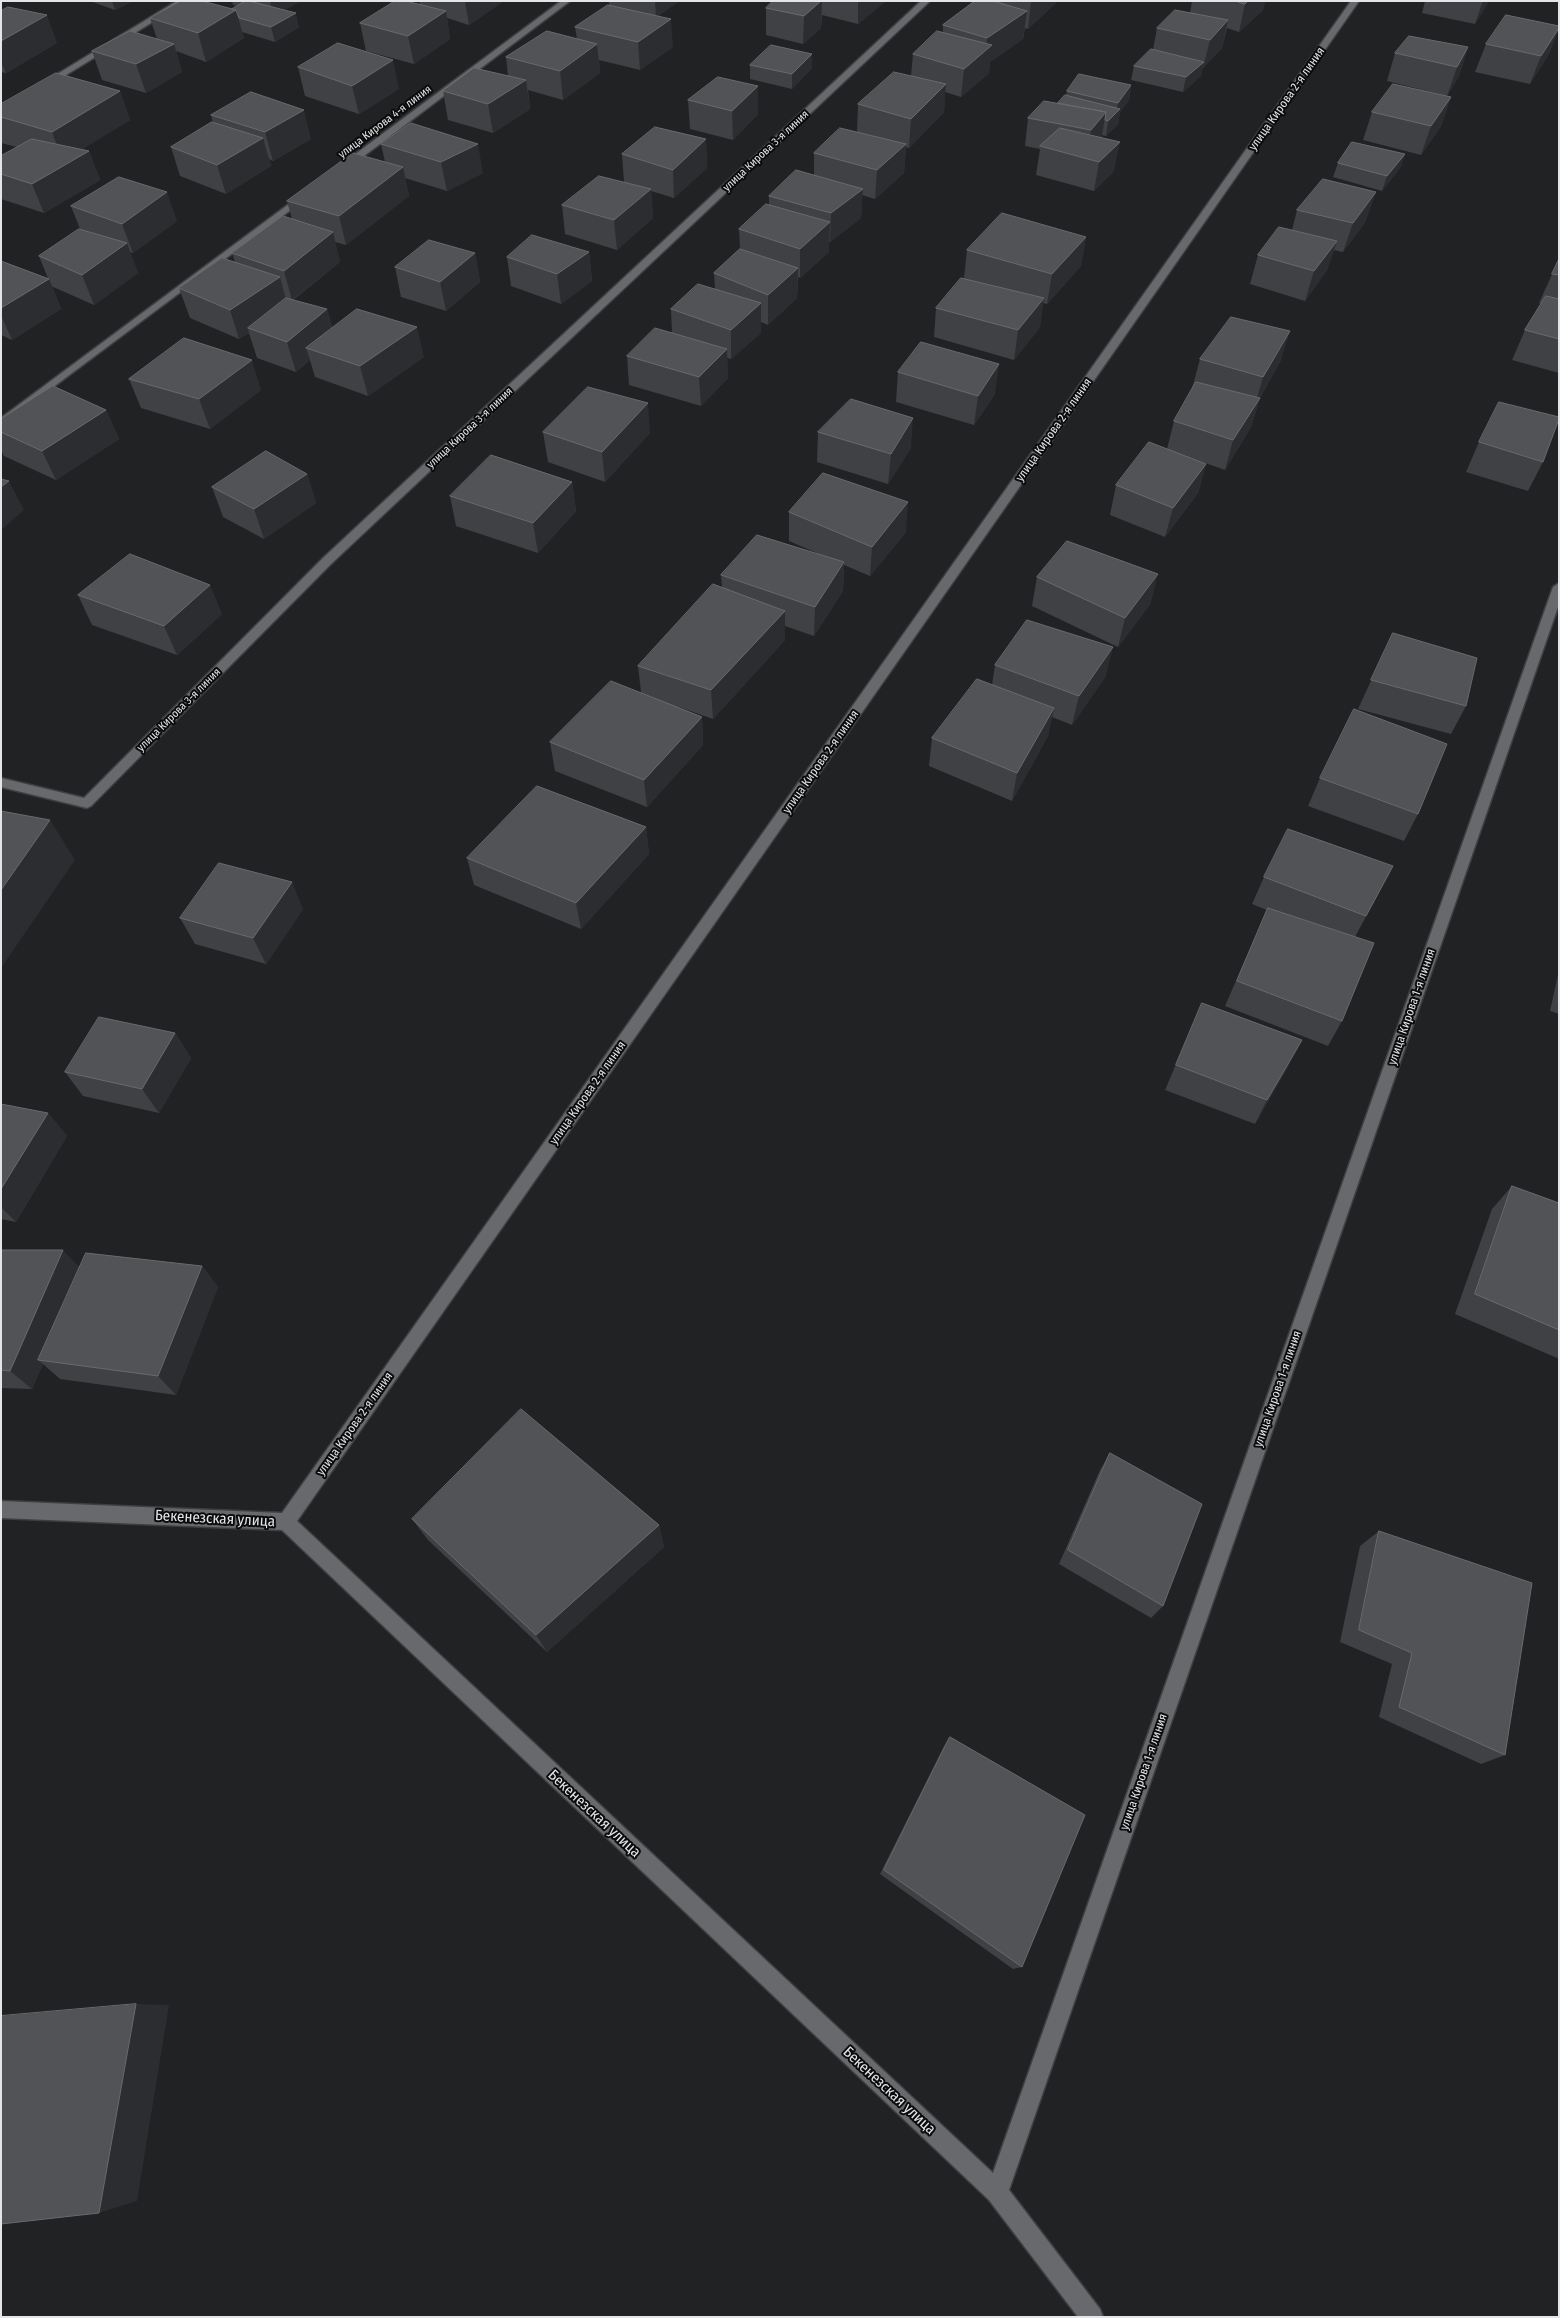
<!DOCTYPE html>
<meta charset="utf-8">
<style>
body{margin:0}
#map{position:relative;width:1560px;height:2318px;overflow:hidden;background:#202224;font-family:"Fira Sans Condensed",sans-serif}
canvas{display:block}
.frame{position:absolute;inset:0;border:2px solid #e4e5e7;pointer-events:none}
</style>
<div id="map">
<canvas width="1560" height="2318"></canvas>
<div class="frame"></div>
</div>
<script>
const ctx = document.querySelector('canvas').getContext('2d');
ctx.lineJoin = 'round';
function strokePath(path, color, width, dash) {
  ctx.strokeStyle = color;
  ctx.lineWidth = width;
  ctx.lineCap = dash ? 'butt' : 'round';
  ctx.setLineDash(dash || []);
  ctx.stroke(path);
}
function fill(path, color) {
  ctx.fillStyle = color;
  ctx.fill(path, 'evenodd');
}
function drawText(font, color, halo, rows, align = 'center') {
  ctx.font = font + ' "Fira Sans Condensed",sans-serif';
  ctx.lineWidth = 4;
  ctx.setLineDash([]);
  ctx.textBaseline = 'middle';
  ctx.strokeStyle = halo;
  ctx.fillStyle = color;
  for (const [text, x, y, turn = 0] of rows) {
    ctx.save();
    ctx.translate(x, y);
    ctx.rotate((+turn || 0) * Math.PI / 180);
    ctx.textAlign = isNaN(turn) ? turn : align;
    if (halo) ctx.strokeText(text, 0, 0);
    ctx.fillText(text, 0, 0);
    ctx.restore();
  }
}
const minor = new Path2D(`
 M 177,1 L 187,1 L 48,86 L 41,84 Z
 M 561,1 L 570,1 L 348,168 L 342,168 L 342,164 Z
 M 921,1 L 930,1 L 331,564 L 91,806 L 87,808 L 1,787 L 1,778 L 84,798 L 323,558 Z
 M 1351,1 L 1359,1 L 297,1521 L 993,2173 L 1553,587 L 1559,583 L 1559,604 L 1009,2190 L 1100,2309 L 1103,2317 L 1078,2317 L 989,2200 L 282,1530 L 1,1518 L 1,1501 L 282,1513 Z
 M 301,195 L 308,197 L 1,426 L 1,418 Z`);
strokePath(minor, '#3e3f41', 3);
fill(minor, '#67696c');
fill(new Path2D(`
 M 90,1 L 133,1 L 115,10 Z
 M 232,1 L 301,1 L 284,10 L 299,27 L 275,42 L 242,32 L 244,38 L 206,62 L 176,51 L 182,72 L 146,93 L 102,80 L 92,51 L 157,39 L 150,18 L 232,9 L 237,6 L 233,5 Z
 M 419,1 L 500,1 L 501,3 L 469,25 L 447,18 L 450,39 L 414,64 L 366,51 L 360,23 L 420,5 Z
 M 609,1 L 679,1 L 658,16 L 673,47 L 640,70 L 599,60 L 600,73 L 563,100 L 528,90 L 530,109 L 493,133 L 448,120 L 443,91 L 508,76 L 506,57 L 577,39 L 575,27 L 609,5 Z
 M 773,1 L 886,1 L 858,24 L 822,15 L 821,28 L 803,44 L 766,35 L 766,8 Z
 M 975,1 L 1058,1 L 1028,29 L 1025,28 L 1023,39 L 990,62 L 989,73 L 961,97 L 945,92 L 944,112 L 909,148 L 906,147 L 904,173 L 875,199 L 862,195 L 861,218 L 830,242 L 829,242 L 829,252 L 800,278 L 798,277 L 797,298 L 768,325 L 761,322 L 761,333 L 731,359 L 727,358 L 728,378 L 701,406 L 629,385 L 627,356 L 672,333 L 671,309 L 715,289 L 714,273 L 740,249 L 739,229 L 769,205 L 769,196 L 814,175 L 814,153 L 857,132 L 858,104 L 911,76 L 913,54 L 943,32 L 943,25 Z
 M 1192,1 L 1265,1 L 1263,10 L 1239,32 L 1227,28 L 1222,48 L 1203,68 L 1203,67 L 1201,76 L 1183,92 L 1131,80 L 1134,66 L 1153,50 L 1157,28 L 1190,13 Z
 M 1425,1 L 1489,1 L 1475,24 L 1422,13 Z
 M 1,11 L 57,43 L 6,73 L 1,72 Z
 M 1559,26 L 1559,28 L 1549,54 L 1530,84 L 1475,72 L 1486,44 Z
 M 1468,47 L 1459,76 L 1447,96 L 1387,81 L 1395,53 Z
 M 812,54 L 812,68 L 792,89 L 750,79 L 750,65 Z
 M 298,67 L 399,89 L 359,114 L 305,96 Z
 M 1131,85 L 1129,100 L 1120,112 L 1118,124 L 1106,136 L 1102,135 L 1102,138 L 1114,171 L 1094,191 L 1036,175 L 1040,149 L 1025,146 L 1028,118 L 1058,103 L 1066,96 L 1067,91 Z
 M 758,86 L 758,114 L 733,140 L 690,129 L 688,100 Z
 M 120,91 L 130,120 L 82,149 L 89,151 L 100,180 L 44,213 L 1,199 L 1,156 L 17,147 L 1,143 L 1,104 Z
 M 1451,97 L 1441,126 L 1421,155 L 1363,140 L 1372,112 Z
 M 211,115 L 311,139 L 273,161 L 269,159 L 271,166 L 226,194 L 180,176 L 171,147 L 213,123 Z
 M 706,139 L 707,168 L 674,198 L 651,191 L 653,218 L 617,250 L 565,234 L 562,205 L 624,182 L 622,154 Z
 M 381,144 L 483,173 L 447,191 L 405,178 L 409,196 L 346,245 L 335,242 L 340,262 L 293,300 L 327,309 L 332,328 L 424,357 L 368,396 L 315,377 L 310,360 L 296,372 L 257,358 L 249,333 L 239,339 L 190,318 L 179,288 L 235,262 L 232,253 L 292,219 L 287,201 L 385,162 Z
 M 1405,154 L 1400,168 L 1382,191 L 1333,177 L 1338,163 Z
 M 71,206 L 177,221 L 133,253 L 130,252 L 138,273 L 94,305 L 51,286 L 39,256 L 80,229 Z
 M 1297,210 L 1366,221 L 1343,252 L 1334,250 L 1327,270 L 1305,301 L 1250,284 L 1258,255 L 1292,230 Z
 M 1086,237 L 1081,266 L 1047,304 L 1043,303 L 1040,327 L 1014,360 L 934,337 L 936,308 L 964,278 L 967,250 Z
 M 589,252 L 592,281 L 561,304 L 511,286 L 507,257 Z
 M 475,253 L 480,282 L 446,311 L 401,297 L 395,267 Z
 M 1559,259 L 1559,373 L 1512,360 L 1525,330 L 1541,304 L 1539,303 Z
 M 1,261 L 49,279 L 61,309 L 12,340 L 1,335 Z
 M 1200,359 L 1281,360 L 1260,398 L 1251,427 L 1225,470 L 1202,462 L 1206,464 L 1198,493 L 1165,537 L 1110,515 L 1116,485 L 1167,449 L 1174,421 L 1192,389 Z
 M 898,372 L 995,394 L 974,425 L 896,402 Z
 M 129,379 L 261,390 L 210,429 L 141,408 Z
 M 106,410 L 119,439 L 56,480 L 4,456 L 1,450 L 1,419 Z
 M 543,432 L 650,433 L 605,482 L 548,462 Z
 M 818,432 L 911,448 L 888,484 L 817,462 Z
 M 1479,442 L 1543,462 L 1528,491 L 1466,472 Z
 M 307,474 L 316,503 L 264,539 L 223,517 L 212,487 Z
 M 572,482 L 576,511 L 538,553 L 456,526 L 450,496 Z
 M 789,512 L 906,532 L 870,576 L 844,565 L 843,591 L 814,636 L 785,626 L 785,640 L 713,719 L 676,706 L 702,717 L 703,745 L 647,807 L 555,771 L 550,742 L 641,692 L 638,666 L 722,587 L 721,575 L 819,554 L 789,541 Z
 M 1037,577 L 1151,603 L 1118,647 L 1032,606 Z
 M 78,595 L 222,614 L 177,655 L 92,625 Z
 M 1393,633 L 1466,706 L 1451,734 L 1358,709 Z
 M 995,665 L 1106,676 L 1072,725 L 1052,717 L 1048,736 L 1012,801 L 929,766 L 932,738 L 992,685 Z
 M 1320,778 L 1418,814 L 1404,841 L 1308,806 Z
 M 646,827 L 649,854 L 581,929 L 474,885 L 467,858 Z
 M 1393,866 L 1355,937 L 1342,1021 L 1328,1046 L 1225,1006 L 1267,910 L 1252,904 L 1264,877 Z
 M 303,909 L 266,964 L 195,944 L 180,918 Z
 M 1559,970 L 1559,1014 L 1550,1011 Z
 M 1202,1003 L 1289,1065 L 1255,1124 L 1165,1090 Z
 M 175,1033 L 191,1058 L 159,1113 L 83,1096 L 65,1072 Z
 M 1,1104 L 48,1113 L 67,1136 L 16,1222 L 1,1219 Z
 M 1512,1186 L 1559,1203 L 1559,1357 L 1557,1358 L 1455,1314 L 1492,1209 Z
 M 1,1250 L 79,1267 L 202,1266 L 218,1287 L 176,1395 L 60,1379 L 43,1364 L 32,1389 L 1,1388 Z
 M 1110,1453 L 1163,1606 L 1151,1618 L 1059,1564 L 1100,1470 Z
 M 412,1519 L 659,1525 L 664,1547 L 547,1652 L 428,1540 Z
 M 1379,1531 L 1505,1755 L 1481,1764 L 1379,1717 L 1392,1664 L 1340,1642 L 1360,1546 Z
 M 950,1737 L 1022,1967 L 1013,1969 L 880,1874 L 944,1746 Z`), '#404144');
fill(new Path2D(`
 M 112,1 L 133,1 L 115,10 Z
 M 270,1 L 301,1 L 273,16 Z
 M 465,1 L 500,1 L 501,3 L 469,25 Z
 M 655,1 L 679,1 L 656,17 Z
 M 821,1 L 822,1 L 821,28 L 803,44 L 804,16 Z
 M 858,1 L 886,1 L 858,24 Z
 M 1031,1 L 1058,1 L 1028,29 Z
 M 1248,1 L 1265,1 L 1263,10 L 1239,32 L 1245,4 Z
 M 1483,1 L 1489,1 L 1475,24 Z
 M 236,10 L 244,38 L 206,62 L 198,33 Z
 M 446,11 L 450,39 L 414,64 L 408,36 Z
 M 1027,11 L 1023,39 L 990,62 L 989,73 L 961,97 L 964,69 L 986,50 L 987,38 Z
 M 296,13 L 299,27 L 275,42 L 271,27 Z
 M 47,15 L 57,43 L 6,73 L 1,62 L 1,41 Z
 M 671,19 L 673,47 L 640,70 L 638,42 Z
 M 1228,20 L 1222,48 L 1203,68 L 1210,40 Z
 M 1559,28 L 1549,54 L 1530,84 L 1541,56 Z
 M 174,44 L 182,72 L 146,93 L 136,64 Z
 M 597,44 L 600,73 L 563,100 L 560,71 Z
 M 1468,47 L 1459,76 L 1447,96 L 1457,67 Z
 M 812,54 L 812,68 L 792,89 L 792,74 Z
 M 393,60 L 399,89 L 359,114 L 352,86 Z
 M 1204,62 L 1201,76 L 1183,92 L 1186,77 Z
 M 526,80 L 530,109 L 493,133 L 488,104 Z
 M 946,84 L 944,112 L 909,148 L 911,119 Z
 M 1131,85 L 1129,100 L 1120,112 L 1118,124 L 1106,136 L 1108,121 L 1116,113 L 1118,103 Z
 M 758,86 L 758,114 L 733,140 L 732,111 Z
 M 120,91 L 130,120 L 63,161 L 52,132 Z
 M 1451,97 L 1441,126 L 1421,155 L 1431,126 Z
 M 304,110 L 311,139 L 273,161 L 265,132 Z
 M 1106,112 L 1101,141 L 1086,159 L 1091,130 Z
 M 263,138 L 271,166 L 226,194 L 217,165 Z
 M 706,139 L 707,168 L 674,198 L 673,170 Z
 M 1120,142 L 1114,171 L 1094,191 L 1099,162 Z
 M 478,144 L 483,173 L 447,191 L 441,162 Z
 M 906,144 L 904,173 L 875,199 L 877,170 Z
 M 89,151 L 100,180 L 44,213 L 32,184 Z
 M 1405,154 L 1400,168 L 1382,191 L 1387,176 Z
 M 403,167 L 409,196 L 346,245 L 339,216 Z
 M 651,189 L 653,218 L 617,250 L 614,220 Z
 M 863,189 L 861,218 L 830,242 L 831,213 Z
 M 167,192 L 177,221 L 133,253 L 122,224 Z
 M 1376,192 L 1366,221 L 1343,252 L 1353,223 Z
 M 830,222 L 829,252 L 800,278 L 800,249 Z
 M 333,232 L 340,262 L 292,300 L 284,271 Z
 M 1086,237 L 1081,266 L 1047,304 L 1052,274 Z
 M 1337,241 L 1327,270 L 1305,301 L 1314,271 Z
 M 127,243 L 138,273 L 94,305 L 82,275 Z
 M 589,252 L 592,281 L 561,304 L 557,274 Z
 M 475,253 L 480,282 L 446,311 L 440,282 Z
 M 798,268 L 797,298 L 768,325 L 768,295 Z
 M 280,277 L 288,307 L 248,328 L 249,333 L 239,339 L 230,310 Z
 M 49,279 L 61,309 L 12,340 L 1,315 L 1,308 Z
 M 1044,298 L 1040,327 L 1014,360 L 1018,330 Z
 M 761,303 L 761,333 L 731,359 L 731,330 Z
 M 327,309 L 334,338 L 306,348 L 310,360 L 296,372 L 287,342 Z
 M 417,327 L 424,357 L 368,396 L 360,366 Z
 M 1290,331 L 1281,360 L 1260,398 L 1251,427 L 1225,470 L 1233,440 L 1255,405 L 1263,377 Z
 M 727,349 L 728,378 L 701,406 L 699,377 Z
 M 252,360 L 261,390 L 210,429 L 199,399 Z
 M 999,364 L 995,394 L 974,425 L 978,396 Z
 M 648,403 L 650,433 L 605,482 L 602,452 Z
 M 106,410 L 119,439 L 56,480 L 42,451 Z
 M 913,418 L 911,448 L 888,484 L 891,454 Z
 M 1206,464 L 1198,493 L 1165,537 L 1173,508 Z
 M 307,474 L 316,503 L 264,539 L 254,509 Z
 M 9,481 L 24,510 L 1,530 L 1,487 Z
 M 572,482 L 576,511 L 538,553 L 533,523 Z
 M 908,502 L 906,532 L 870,576 L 872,547 Z
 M 844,562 L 843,591 L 814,636 L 815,607 Z
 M 1158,574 L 1151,603 L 1118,647 L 1125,618 Z
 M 210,585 L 222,614 L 177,655 L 164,626 Z
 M 785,611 L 785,640 L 713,719 L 711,690 Z
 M 1113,647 L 1106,676 L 1072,725 L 1079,696 Z
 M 1054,708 L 1048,736 L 1012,801 L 1017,773 Z
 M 702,717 L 703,745 L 647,807 L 644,780 Z
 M 50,820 L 75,860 L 1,968 L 1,890 Z
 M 646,827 L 649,854 L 581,929 L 576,903 Z
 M 292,882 L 303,909 L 266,964 L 253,938 Z
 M 175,1033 L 191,1058 L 159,1113 L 142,1089 Z
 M 1302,1040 L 1289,1065 L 1255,1124 L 1267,1100 Z
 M 48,1113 L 67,1136 L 16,1222 L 1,1207 L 1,1189 Z
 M 63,1250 L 83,1271 L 38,1360 L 43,1364 L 32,1389 L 10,1371 Z
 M 202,1266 L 218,1287 L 176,1395 L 158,1376 Z
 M 659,1525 L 664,1547 L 547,1652 L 536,1635 Z
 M 136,2004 L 169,2005 L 137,2201 L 99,2213 Z`), '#2c2d30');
const building = new Path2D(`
 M 181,1 L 202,1 L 236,10 L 198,33 L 150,18 Z
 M 246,1 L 249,1 L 296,13 L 271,27 L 239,18 L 236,10 L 232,9 Z
 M 395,1 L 406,1 L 446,11 L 408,36 L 360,23 Z
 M 773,1 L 821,1 L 804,16 L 766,8 Z
 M 975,1 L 993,1 L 1027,11 L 987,38 L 943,25 Z
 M 1236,1 L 1248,1 L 1245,4 Z
 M 608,5 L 671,19 L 638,42 L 575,27 Z
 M 8,7 L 47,15 L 1,41 L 1,11 Z
 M 1175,10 L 1228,20 L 1210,40 L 1157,28 Z
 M 1506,15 L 1559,26 L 1559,28 L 1541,56 L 1486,44 Z
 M 130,31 L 174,44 L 136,64 L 92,51 Z
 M 547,31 L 597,44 L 560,71 L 506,57 Z
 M 937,31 L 992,45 L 964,69 L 913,54 Z
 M 1409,36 L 1468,47 L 1457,67 L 1395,53 Z
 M 338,43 L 393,60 L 352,86 L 298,67 Z
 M 771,45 L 812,54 L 792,74 L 750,65 Z
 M 1151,49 L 1204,62 L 1186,77 L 1134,66 Z
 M 474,68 L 526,80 L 488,104 L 443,91 Z
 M 894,72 L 946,84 L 911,119 L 858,104 Z
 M 56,73 L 120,91 L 52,132 L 1,117 L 1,104 Z
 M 1079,74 L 1131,85 L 1118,103 L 1067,91 Z
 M 718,77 L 758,86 L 732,111 L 688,100 Z
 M 1393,84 L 1451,97 L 1431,126 L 1372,112 Z
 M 251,92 L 304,110 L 265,132 L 211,115 Z
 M 1065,95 L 1120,109 L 1108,121 L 1105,120 L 1106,112 L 1058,103 Z
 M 1044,101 L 1106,112 L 1091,130 L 1028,118 Z
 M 212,122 L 263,138 L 217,165 L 171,147 Z
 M 411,123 L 478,144 L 441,162 L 381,144 Z
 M 655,127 L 706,139 L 673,170 L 622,154 Z
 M 840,128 L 906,144 L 877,170 L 814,153 Z
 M 1060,128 L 1120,142 L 1099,162 L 1040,146 Z
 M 32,139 L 89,151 L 32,184 L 1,174 L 1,156 Z
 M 1352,142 L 1405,154 L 1387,176 L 1338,163 Z
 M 353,153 L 403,167 L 339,216 L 287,201 Z
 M 796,170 L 863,189 L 831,213 L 769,196 Z
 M 599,176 L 651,189 L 614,220 L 562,205 Z
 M 119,177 L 167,192 L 122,224 L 71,206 Z
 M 1323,179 L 1376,192 L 1353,223 L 1297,210 Z
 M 766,204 L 830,222 L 800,249 L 739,229 Z
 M 1002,213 L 1086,237 L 1052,274 L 967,250 Z
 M 283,216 L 333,232 L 284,271 L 232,253 Z
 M 1279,227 L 1337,241 L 1314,271 L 1258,255 Z
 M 79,229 L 127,243 L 82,275 L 39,256 Z
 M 532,235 L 589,252 L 557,274 L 507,257 Z
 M 429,240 L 475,253 L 440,282 L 395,267 Z
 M 740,249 L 798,268 L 768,295 L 714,273 Z
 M 222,258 L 280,277 L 230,310 L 179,288 Z
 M 1559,259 L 1559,275 L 1552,274 Z
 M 1,261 L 49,279 L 1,308 Z
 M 961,278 L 1044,298 L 1018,330 L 936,308 Z
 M 698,284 L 761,303 L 731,330 L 671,309 Z
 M 1546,296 L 1559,299 L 1559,339 L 1525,330 Z
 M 286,298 L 327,309 L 287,342 L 248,328 Z
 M 357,309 L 417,327 L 360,366 L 306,348 Z
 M 1231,317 L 1290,331 L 1263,377 L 1200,359 Z
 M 655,328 L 727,349 L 699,377 L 627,356 Z
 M 184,338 L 252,360 L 199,399 L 129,379 Z
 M 921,342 L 999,364 L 978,396 L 898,372 Z
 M 1196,382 L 1260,398 L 1233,440 L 1174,421 Z
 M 53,386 L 106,410 L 42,451 L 1,432 L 1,419 Z
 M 588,387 L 648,403 L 602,452 L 543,432 Z
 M 851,399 L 913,418 L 891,454 L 818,432 Z
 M 1499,402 L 1559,417 L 1559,419 L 1543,462 L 1479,442 Z
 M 1149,442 L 1206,464 L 1173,508 L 1116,485 Z
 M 266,451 L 307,474 L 254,509 L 212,487 Z
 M 491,455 L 572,482 L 533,523 L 450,496 Z
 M 823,473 L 908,502 L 872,547 L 789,512 Z
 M 1,479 L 9,481 L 1,487 Z
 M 757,535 L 844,562 L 815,607 L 721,575 Z
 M 1067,541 L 1158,574 L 1125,618 L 1037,577 Z
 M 130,554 L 210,585 L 164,626 L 78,595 Z
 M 713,584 L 785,611 L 711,690 L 638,666 Z
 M 1027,620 L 1113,647 L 1079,696 L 995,665 Z
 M 1393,633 L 1477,658 L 1466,706 L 1371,680 Z
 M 977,679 L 1054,708 L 1017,773 L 932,738 Z
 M 611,681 L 702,717 L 644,780 L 550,742 Z
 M 1354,709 L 1447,744 L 1418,814 L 1320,778 Z
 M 537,786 L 646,827 L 576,903 L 467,858 Z
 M 1,811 L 50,820 L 1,890 Z
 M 1288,829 L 1393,866 L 1366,916 L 1264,877 Z
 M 219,863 L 292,882 L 253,938 L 180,918 Z
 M 1268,908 L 1374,943 L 1342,1021 L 1237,981 Z
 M 1202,1003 L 1302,1040 L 1267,1100 L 1176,1065 Z
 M 99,1017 L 175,1033 L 142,1089 L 65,1072 Z
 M 1,1104 L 48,1113 L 1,1189 Z
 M 1512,1186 L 1559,1203 L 1559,1330 L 1475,1294 Z
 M 1,1250 L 63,1250 L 10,1371 L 1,1370 Z
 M 86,1253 L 202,1266 L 158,1376 L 38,1360 Z
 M 521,1409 L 659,1525 L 536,1635 L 412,1519 Z
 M 1110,1453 L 1202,1504 L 1163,1606 L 1068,1550 Z
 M 1379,1531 L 1532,1583 L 1505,1755 L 1399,1707 L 1412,1653 L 1359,1630 Z
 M 950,1737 L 1085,1815 L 1022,1967 L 884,1870 Z
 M 136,2004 L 99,2213 L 1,2224 L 1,2016 Z`);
fill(building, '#525356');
strokePath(building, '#696a6c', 1);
drawText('11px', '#e4e5e7', '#0b0b0c', [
 ["улица Кирова 4-я линия",385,122,-37],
 ["улица Кирова 3-я линия",766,151,-43],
 ["улица Кирова 3-я линия",470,428,-43],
 ["улица Кирова 3-я линия",179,710,-45]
]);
drawText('12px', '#e4e5e7', '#0b0b0c', [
 ["улица Кирова 2-я линия",1287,99,-55],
 ["улица Кирова 2-я линия",1054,430,-55],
 ["улица Кирова 2-я линия",821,762,-55],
 ["улица Кирова 1-я линия",1412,1007,-71],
 ["улица Кирова 2-я линия",588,1093,-55],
 ["улица Кирова 1-я линия",1278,1389,-71],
 ["улица Кирова 2-я линия",355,1424,-55],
 ["улица Кирова 1-я линия",1144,1772,-71]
]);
drawText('15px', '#e4e5e7', '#0b0b0c', [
 ["Бекенезская улица",215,1519,3],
 ["Бекенезская улица",594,1814,43],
 ["Бекенезская улица",889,2091,43]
]);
</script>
